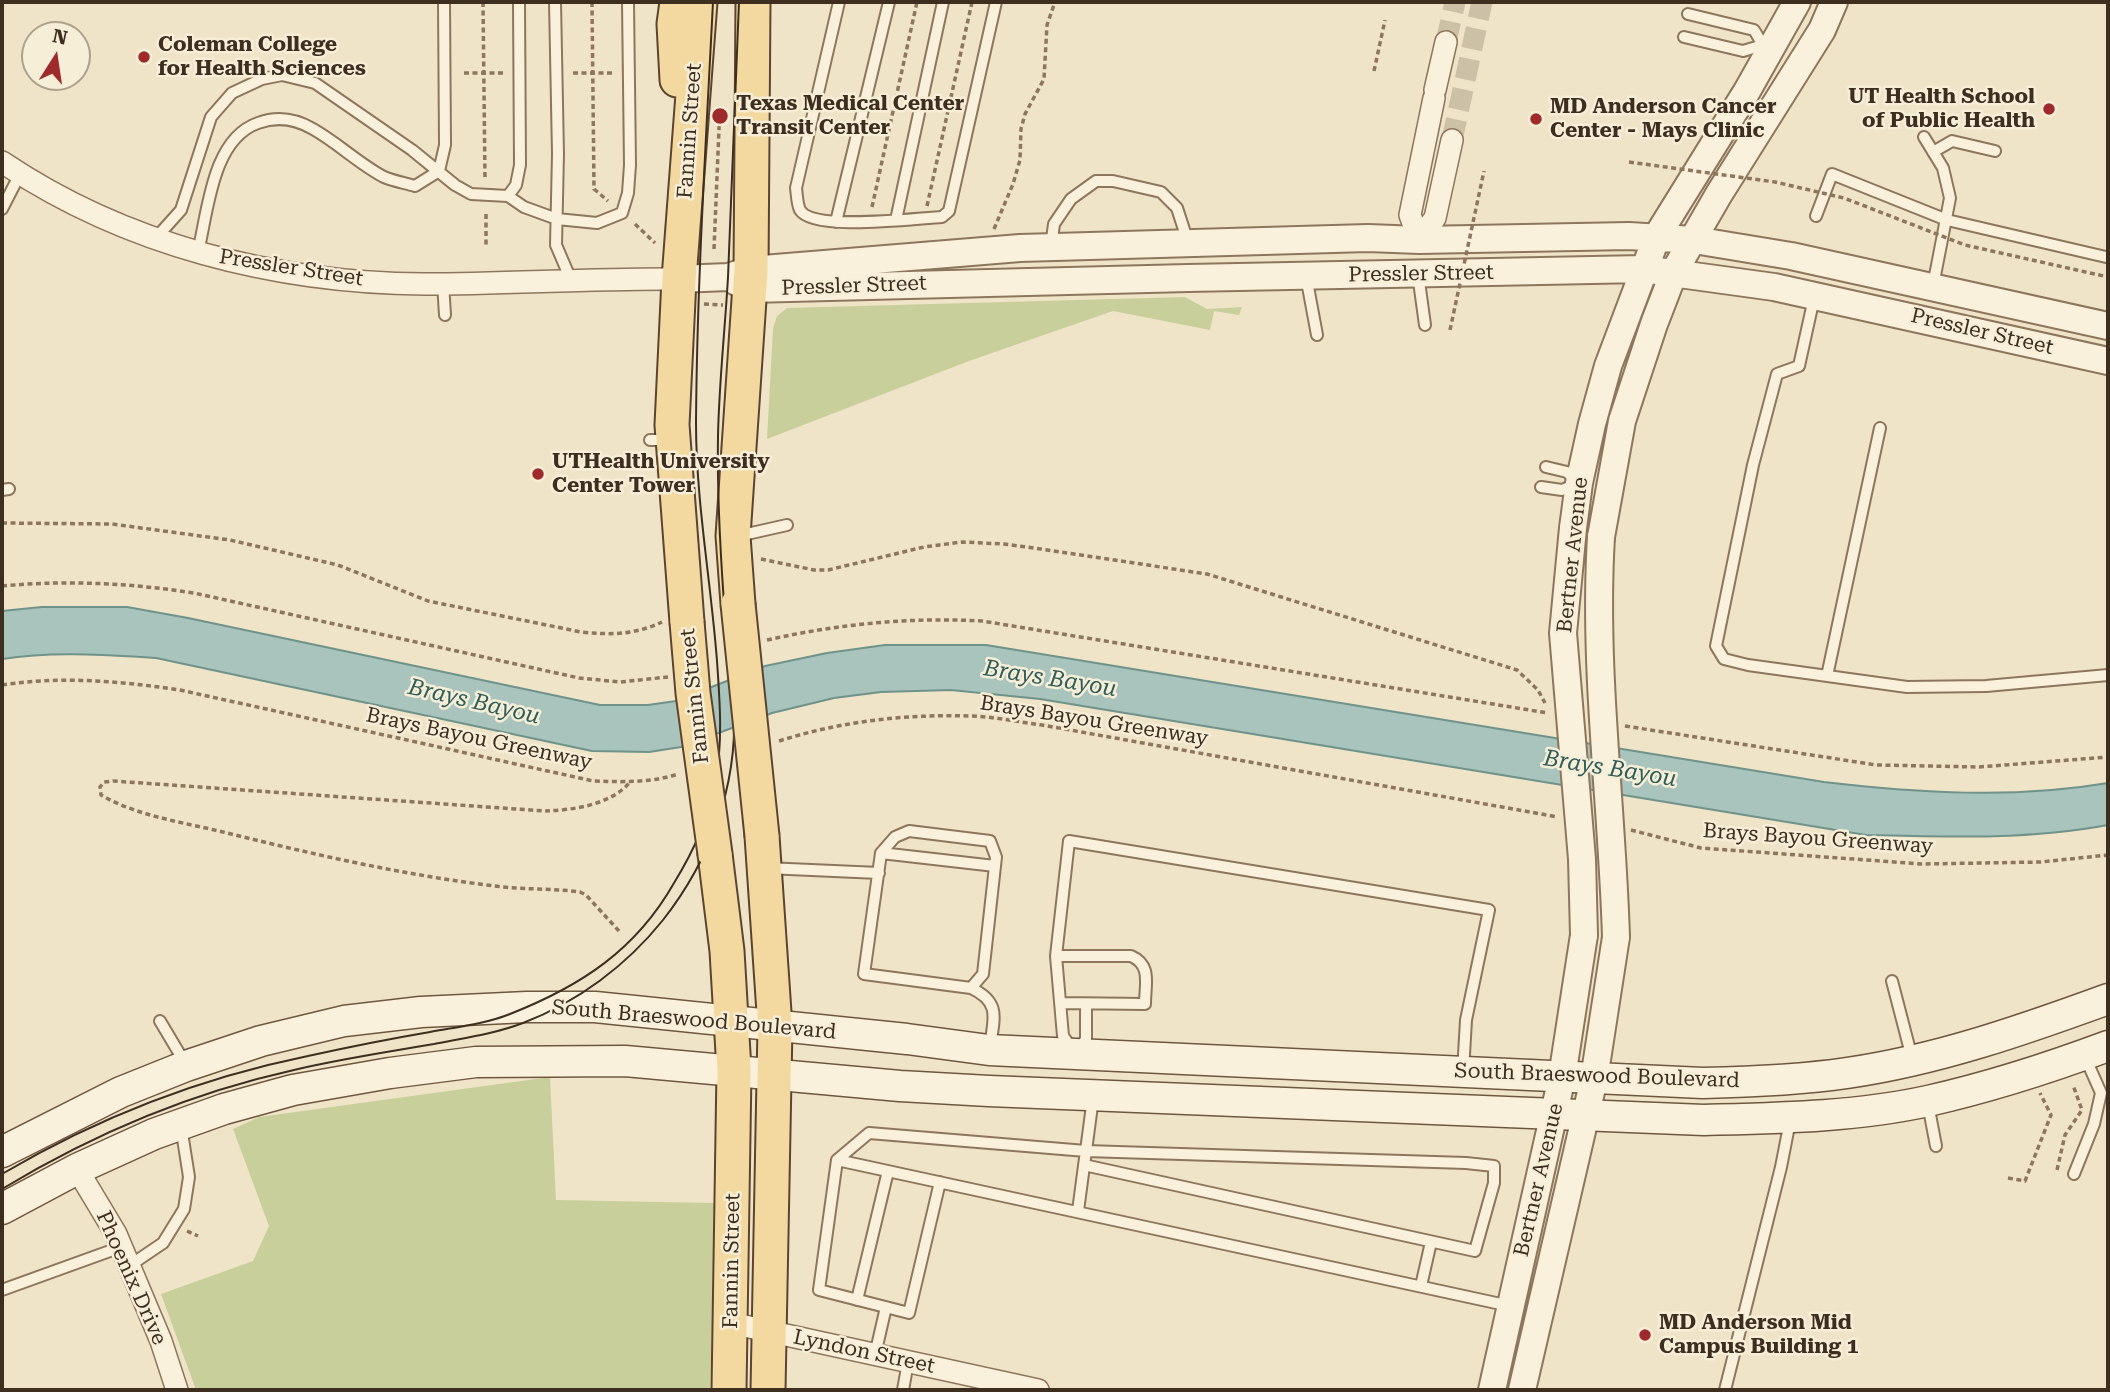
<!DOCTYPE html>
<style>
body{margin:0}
#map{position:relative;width:2110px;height:1392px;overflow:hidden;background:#f0e4c8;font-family:"Roboto Serif",serif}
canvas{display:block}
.frame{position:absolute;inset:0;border:4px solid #3d2e20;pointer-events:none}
.north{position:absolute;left:21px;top:21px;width:70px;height:70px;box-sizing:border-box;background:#f7eed8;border:2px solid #ada18e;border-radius:50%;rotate:12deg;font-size:19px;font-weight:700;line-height:28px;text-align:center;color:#3d2e20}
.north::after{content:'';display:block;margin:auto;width:24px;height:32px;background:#9e2a2b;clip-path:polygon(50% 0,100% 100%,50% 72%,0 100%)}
</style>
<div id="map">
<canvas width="2110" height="1392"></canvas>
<div class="frame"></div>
<div class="north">N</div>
</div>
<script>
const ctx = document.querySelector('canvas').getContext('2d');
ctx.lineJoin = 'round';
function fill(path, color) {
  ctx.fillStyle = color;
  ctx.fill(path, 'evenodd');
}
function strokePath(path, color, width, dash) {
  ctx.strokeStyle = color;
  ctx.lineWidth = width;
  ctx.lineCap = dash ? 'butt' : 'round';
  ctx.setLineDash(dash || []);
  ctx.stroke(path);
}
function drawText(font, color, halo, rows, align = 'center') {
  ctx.font = font + ' "Roboto Serif",serif';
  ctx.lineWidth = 5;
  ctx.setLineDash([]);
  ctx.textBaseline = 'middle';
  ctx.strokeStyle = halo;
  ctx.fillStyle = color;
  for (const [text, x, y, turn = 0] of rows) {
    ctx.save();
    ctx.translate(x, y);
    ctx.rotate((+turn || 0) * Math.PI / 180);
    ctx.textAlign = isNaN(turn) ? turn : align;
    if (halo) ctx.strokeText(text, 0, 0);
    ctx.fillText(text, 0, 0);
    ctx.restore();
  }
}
fill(new Path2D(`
 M 1185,297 L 1207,309 L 1242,307 L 1239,315 L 1214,311 L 1210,330 L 1113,311 L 969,361 L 767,439 L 773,329 L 777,316 L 787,308 Z
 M 550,1077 L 556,1200 L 716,1203 L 710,1390 L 196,1390 L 161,1294 L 253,1261 L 269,1226 L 233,1129 L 259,1117 Z`), '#c9cf9b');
const water = new Path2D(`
 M 42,607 L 127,607 L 188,618 L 600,705 L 648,705 L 676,701 L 765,666 L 827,653 L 885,645 L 986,645 L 1824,782 C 1918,793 2014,799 2108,783 L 2108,825 C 2028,840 1947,837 1866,835 L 1040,699 L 951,690 L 881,692 L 834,698 L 772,713 L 681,747 L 649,752 L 592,751 L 156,658 C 105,655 53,651 2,659 L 2,611 Z`);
fill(water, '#a9c4bc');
strokePath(water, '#6f938a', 2);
strokePath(new Path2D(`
 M 1446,42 L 1455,2
 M 1452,140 L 1482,2`), '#ccc0a6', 21, [21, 10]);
const service = new Path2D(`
 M 555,2 L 558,154 L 556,245 L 571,280
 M 839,2 L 796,188 C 797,195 797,204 800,210 C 813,232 917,218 942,217 L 949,211 L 996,2
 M 1688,14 L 1754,30 L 1763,45 L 1771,48
 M 1684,37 L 1743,51 L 1763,45
 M 1924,137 L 1943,168 L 1950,198 L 1933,286
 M 1933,152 L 1952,141 L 1995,151
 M 508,196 L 516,185 L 520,165 L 519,2
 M 2,209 L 20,174
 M 1816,216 L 1832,174 L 1947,220 L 2106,257
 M 896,220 L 943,2
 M 836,222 L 889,2
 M 155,239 L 181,210 L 211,117 L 232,93 L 262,79 L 282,75 L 315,83 L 412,150 L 455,185 L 471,194 L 508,196 L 524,207 L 557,219 L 597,223 L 622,213 L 628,193 L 630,165 L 628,2
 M 1051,247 L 1054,224 L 1071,199 L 1096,181 L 1113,181 L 1161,192 L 1177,208 L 1188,242
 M 198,252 C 208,211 212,139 258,123 C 277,116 296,119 313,129 C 338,143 359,164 384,177 C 393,181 405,183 415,186 L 439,171 L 445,145 L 444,2
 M 1418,274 L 1425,325
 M 1306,276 L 1317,335
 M 443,283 L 445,315
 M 1814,298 L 1799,366 L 1777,374 L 1753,465 L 1716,646 L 1724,659 L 1748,665 L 1907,687 L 1986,686 L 2108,675
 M 650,440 L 670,440
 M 1541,487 L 1562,490 L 1579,483 L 1567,472 L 1546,467
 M 2,490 L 9,489
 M 738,536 L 787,525
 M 1827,676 L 1880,428
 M 909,831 L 990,841 L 996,857 L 983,974 L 971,988 L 864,974 L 881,853 L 895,837 Z
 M 881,853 L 995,866
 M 766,868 L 879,873
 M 1056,956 L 1131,956 C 1152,965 1145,984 1145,1004 L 1062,1003
 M 1892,981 L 1912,1058
 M 971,988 C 1001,1002 994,1018 990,1046
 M 1086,1004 L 1086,1039 L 1076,1054 L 1063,1036 L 1056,956 L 1069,841 L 1489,910 L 1466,1020 L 1463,1072
 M 160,1021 L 185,1063
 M 1928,1104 L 1936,1146
 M 837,1160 L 1510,1306
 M 2074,1174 L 2094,1124 L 2101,1093 L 2085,1057
 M 940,1182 L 909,1313 L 819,1290 L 837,1160 L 869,1133 L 1086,1151 L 1466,1163 L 1494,1166 L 1494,1183 L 1475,1251 L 1084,1165
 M 1078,1211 L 1093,1098
 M 129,1266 L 163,1243 L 184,1209 L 189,1177 L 181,1126
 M 1421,1286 L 1431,1242
 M 2,1290 L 121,1247
 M 857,1300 L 888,1171
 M 875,1355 L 886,1307
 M 903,1390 L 908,1362
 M 1725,1390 L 1781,1167 L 1790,1121`);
const minor = new Path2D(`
 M 1435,90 L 1446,42
 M 2,162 C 125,245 276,283 424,284 C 509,284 594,278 679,279
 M 1419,240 L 1410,215 L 1434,98
 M 1419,240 L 1435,218 L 1452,140
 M 77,1169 L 116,1234 L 161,1341 L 177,1390
 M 731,1323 L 1038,1390`);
const tertiary = new Path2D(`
 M 679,279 L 728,277 L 751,270 L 1020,248 L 1368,238 L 1419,240 L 1629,236 L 1694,240 L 1791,256 L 2108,326
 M 735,281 L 750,289 L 1188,278 L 1643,269 L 1774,287 L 2108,361
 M 1573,528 L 1579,483 L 1592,424 L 1608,366 L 1657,236 L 1747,91 L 1797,2
 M 1601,537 L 1622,421 L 1654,324 L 1674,272 L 1719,194 L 1822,30 L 1834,2
 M 1492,1390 L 1562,1077 L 1584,935
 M 1522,1390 L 1594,1079 L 1616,937`);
const secondary = new Path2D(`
 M 2,1152 L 121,1092 L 186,1066 L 261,1041 L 344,1021 L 421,1012 L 527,1007 L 595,1007 L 907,1039 L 989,1050 L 1703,1083 C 1751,1082 1799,1080 1847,1073 C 1937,1060 2023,1030 2108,999
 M 2,1209 L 77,1169 L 154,1134 L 224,1109 L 293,1090 L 390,1073 L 476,1062 L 625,1061 L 900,1086 L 989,1091 L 1704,1120 C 1778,1118 1855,1117 1928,1101 C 1990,1087 2049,1068 2108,1046`);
const primary = new Path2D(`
 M 677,80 L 674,24 L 677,2
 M 738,604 L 733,536 L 751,270 L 753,2
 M 687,622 L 672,425 L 679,279 L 700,2
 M 762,836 L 775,1027 L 768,1390
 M 715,854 L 727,951 L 734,1070 L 729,1390`);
strokePath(service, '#8d765c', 14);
strokePath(minor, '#8d765c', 24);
strokePath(tertiary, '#8d765c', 30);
strokePath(secondary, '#6f573f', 33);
strokePath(primary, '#5b4430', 37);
strokePath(new Path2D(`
 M 483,2 L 485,179
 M 592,2 L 594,189 L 608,201
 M 1374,71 L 1385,20
 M 464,73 L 504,73
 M 573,73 L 613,73
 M 927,206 L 972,2
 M 872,207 L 917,2
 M 486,214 L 486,247
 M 635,224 L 655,243
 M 994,229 L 1013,184 L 1020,160 L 1021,129 L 1025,114 L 1044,79 L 1047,25 L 1055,2
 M 714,249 L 720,105
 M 704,304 L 723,305
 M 2,523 L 112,524 L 230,540 L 338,565 L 428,601 L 581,632 C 611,635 634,635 662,622
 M 761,559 L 814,570 L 828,570 L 924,547 L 962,542 L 1004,544 L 1041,549 L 1207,574 L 1517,670 L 1538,690 L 1545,703
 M 2,586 C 67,580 129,583 194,593 L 579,678 L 620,682 L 668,677
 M 767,640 C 839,624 909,617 982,621 L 1548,713
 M 2,685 C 62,676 120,681 180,690 L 593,781 C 622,782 651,783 678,774
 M 1625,726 L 1876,765 L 1979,767 L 2108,757
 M 779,741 C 842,721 906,714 972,716 C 995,717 1019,722 1042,725 L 1558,817
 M 1631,830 L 1701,848 L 1922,864 L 2041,862 L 2108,855
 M 619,931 L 586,895 L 580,892 C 552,888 523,890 495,886 C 403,875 312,854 223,832 C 182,822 137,816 101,795 L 100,787 L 104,782 L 113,781 L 545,811 C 573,810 611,805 630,782
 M 2057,1170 L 2065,1135 L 2082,1110 L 2073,1085
 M 2008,1178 L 2025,1181 L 2051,1115 L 2040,1093
 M 187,1231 L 198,1236`), '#8d765c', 3.5, [5, 3.5]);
strokePath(service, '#faf1dc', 10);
strokePath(minor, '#faf1dc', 21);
strokePath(tertiary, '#faf1dc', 26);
strokePath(secondary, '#faf1dc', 30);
strokePath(primary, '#f3d9a0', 33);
strokePath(new Path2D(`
 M 2,1174 C 97,1118 200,1078 308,1056 C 349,1047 389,1039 430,1032 C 457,1027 485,1024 510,1014 C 581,986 636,950 674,883 C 693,852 708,821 715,785 C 723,743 720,703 717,661 C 711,582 696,502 696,423 C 697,282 706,142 713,2
 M 2,1189 C 93,1134 190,1093 294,1070 C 340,1059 388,1052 434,1044 C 464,1038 494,1034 523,1023 C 578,1002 627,965 663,920 C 710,860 737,788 734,711 C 733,675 728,639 724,603 C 720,547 717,492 718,436 C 719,383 725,330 728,277 C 732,186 735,94 739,2`), '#3d2e20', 2);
const tertiaryBridge = new Path2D(`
 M 1573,528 L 1563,633 L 1582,859 L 1584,935
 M 1601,537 C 1593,670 1612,803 1616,937`);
const primaryBridge = new Path2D(`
 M 738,604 L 762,836
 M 687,622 L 693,693 L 715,854`);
strokePath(tertiaryBridge, '#8d765c', 30, []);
strokePath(primaryBridge, '#5b4430', 37, []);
strokePath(new Path2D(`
 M 1629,162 L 1775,182 L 1844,198 L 1965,245 L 2108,277
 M 1450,330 L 1484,171`), '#8d765c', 3.5, [5, 3.5]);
strokePath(tertiaryBridge, '#faf1dc', 26);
strokePath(primaryBridge, '#f3d9a0', 33);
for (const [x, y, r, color] of [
 [144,57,7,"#9e2a2b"],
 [2049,109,7,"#9e2a2b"],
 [720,116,9,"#9e2a2b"],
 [1536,119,7,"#9e2a2b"],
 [538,474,7,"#9e2a2b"],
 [1645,1335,7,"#9e2a2b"]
]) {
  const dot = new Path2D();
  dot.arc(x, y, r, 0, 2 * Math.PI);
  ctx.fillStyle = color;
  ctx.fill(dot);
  strokePath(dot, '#f7eed8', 2.5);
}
drawText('bold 21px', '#3d2e20', '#f7eed8', [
 ["Coleman College",158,45],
 ["for Health Sciences",158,69],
 ["UT Health School",2035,97,"right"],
 ["of Public Health",2035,121,"right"],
 ["Texas Medical Center",736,104],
 ["Transit Center",736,128],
 ["MD Anderson Cancer",1550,107],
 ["Center - Mays Clinic",1550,131],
 ["UTHealth University",552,462],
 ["Center Tower",552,486],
 ["MD Anderson Mid",1659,1323],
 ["Campus Building 1",1659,1347]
], 'left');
drawText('21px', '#3d2e20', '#f7eed8', [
 ["Fannin Street",690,131,-86],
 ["Pressler Street",291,268,9],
 ["Pressler Street",1421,274,-1],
 ["Pressler Street",854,286,-2],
 ["Pressler Street",1982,332,13],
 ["Bertner Avenue",1573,555,-84],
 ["Fannin Street",695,696,-96],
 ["Brays Bayou Greenway",1094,721,9],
 ["Brays Bayou Greenway",479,739,12],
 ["Brays Bayou Greenway",1818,839,4],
 ["South Braeswood Boulevard",694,1020,5],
 ["South Braeswood Boulevard",1597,1076,2],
 ["Bertner Avenue",1539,1180,-77],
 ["Fannin Street",732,1261,-89],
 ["Phoenix Drive",131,1278,66],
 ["Lyndon Street",864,1352,12]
]);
drawText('italic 23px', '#2f5d5a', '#f7eed8', [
 ["Brays Bayou",1050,679,9],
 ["Brays Bayou",474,702,13],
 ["Brays Bayou",1610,769,9]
]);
</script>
